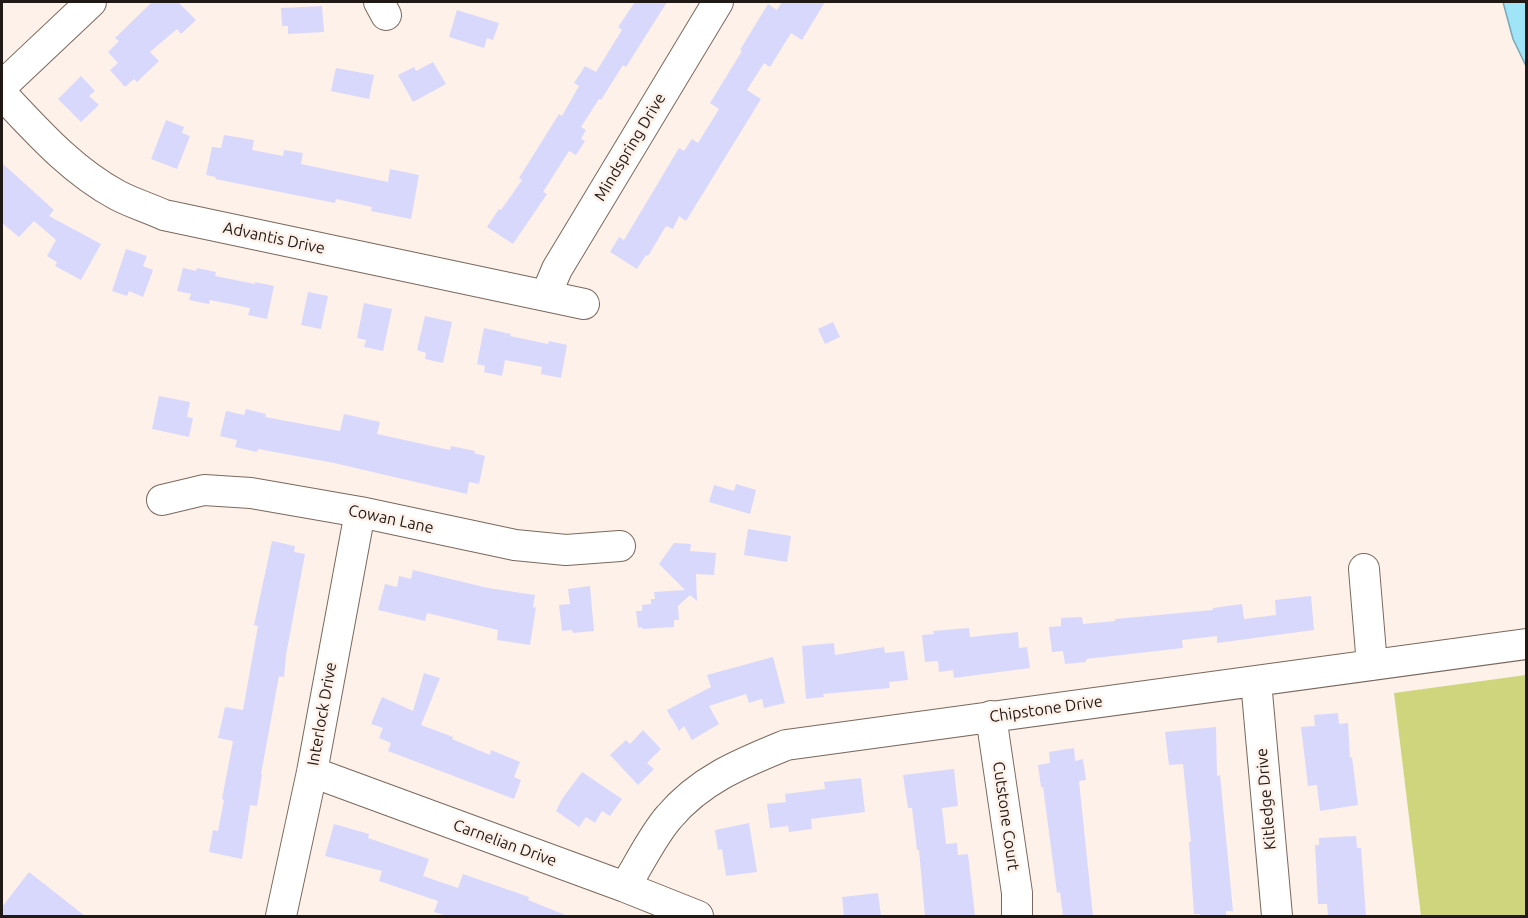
<!DOCTYPE html>
<style>
body{margin:0}
#map{position:relative;width:1528px;height:918px;overflow:hidden;background:#fef1e9;font-family:Ubuntu,sans-serif}
canvas{display:block}
.frame{position:absolute;inset:0;border:3px solid #201915;pointer-events:none}
</style>
<div id="map">
<canvas width="1528" height="918"></canvas>
<div class="frame"></div>
</div>
<script>
const ctx = document.querySelector('canvas').getContext('2d');
ctx.lineJoin = 'round';
function fill(path, color) {
  ctx.fillStyle = color;
  ctx.fill(path, 'evenodd');
}
function strokePath(path, color, width, dash) {
  ctx.strokeStyle = color;
  ctx.lineWidth = width;
  ctx.lineCap = dash ? 'butt' : 'round';
  ctx.setLineDash(dash || []);
  ctx.stroke(path);
}
function drawText(font, color, halo, rows, align = 'center') {
  ctx.font = font + ' Ubuntu,sans-serif';
  ctx.lineWidth = 5;
  ctx.setLineDash([]);
  ctx.textBaseline = 'middle';
  ctx.strokeStyle = halo;
  ctx.fillStyle = color;
  for (const [text, x, y, turn = 0] of rows) {
    ctx.save();
    ctx.translate(x, y);
    ctx.rotate((+turn || 0) * Math.PI / 180);
    ctx.textAlign = isNaN(turn) ? turn : align;
    if (halo) ctx.strokeText(text, 0, 0);
    ctx.fillText(text, 0, 0);
    ctx.restore();
  }
}
fill(new Path2D(`
 M 1526,675 L 1526,916 L 1421,916 L 1394,693 Z`), '#cfd57d');
const water = new Path2D(`
 M 1503,2 L 1526,2 L 1526,66 L 1513,39 Z`);
fill(water, '#a0e4f8');
strokePath(water, '#7aa7b4', 1.5);
fill(new Path2D(`
 M 152,2 L 178,2 L 196,20 L 181,34 L 177,29 L 150,52 L 159,61 L 137,82 L 134,79 L 125,87 L 110,70 L 118,63 L 108,52 L 119,41 L 115,38 Z
 M 635,2 L 667,2 L 626,67 L 623,65 L 601,100 L 599,99 L 581,127 L 586,130 L 581,139 L 585,141 L 576,155 L 569,151 L 543,192 L 547,194 L 513,244 L 487,227 L 499,209 L 501,210 L 522,180 L 519,178 L 559,114 L 562,116 L 579,86 L 574,83 L 585,66 L 596,72 L 622,30 L 618,27 Z
 M 782,2 L 825,2 L 802,40 L 791,33 L 770,67 L 764,63 L 747,90 L 761,99 L 702,195 L 686,221 L 679,216 L 673,229 L 666,226 L 648,256 L 646,255 L 637,269 L 610,252 L 619,237 L 624,240 L 679,148 L 684,151 L 692,139 L 698,143 L 719,109 L 710,103 L 742,51 L 740,50 L 768,4 L 777,10 Z
 M 322,6 L 324,32 L 288,34 L 288,26 L 282,26 L 281,8 Z
 M 457,10 L 499,23 L 493,40 L 487,38 L 484,48 L 449,37 Z
 M 433,62 L 446,84 L 413,102 L 398,75 L 414,67 L 416,71 Z
 M 336,68 L 374,75 L 369,99 L 331,91 Z
 M 81,76 L 95,91 L 89,96 L 99,105 L 81,122 L 58,99 Z
 M 166,120 L 184,127 L 182,133 L 190,136 L 177,169 L 151,159 Z
 M 224,135 L 254,140 L 252,150 L 283,156 L 284,150 L 303,153 L 301,164 L 339,172 L 388,182 L 390,169 L 419,175 L 411,219 L 371,211 L 372,207 L 336,199 L 335,203 L 215,179 L 216,177 L 206,175 L 212,147 L 221,148 Z
 M 2,163 L 54,210 L 49,216 L 101,244 L 81,280 L 55,266 L 57,262 L 47,256 L 56,240 L 34,221 L 19,237 L 2,223 Z
 M 126,249 L 147,256 L 143,266 L 153,270 L 143,297 L 129,291 L 127,296 L 112,291 Z
 M 183,268 L 196,271 L 197,268 L 216,272 L 215,276 L 255,284 L 255,282 L 274,286 L 267,319 L 248,315 L 250,308 L 210,300 L 209,304 L 189,300 L 191,294 L 177,291 Z
 M 308,292 L 328,296 L 321,329 L 301,325 Z
 M 364,303 L 392,309 L 383,351 L 364,347 L 366,340 L 357,338 Z
 M 425,316 L 452,322 L 443,363 L 425,359 L 426,353 L 417,350 Z
 M 833,322 L 840,337 L 825,344 L 818,329 Z
 M 484,328 L 511,334 L 510,336 L 548,344 L 549,341 L 567,345 L 561,378 L 541,374 L 542,367 L 505,360 L 502,376 L 484,372 L 485,366 L 477,364 Z
 M 159,396 L 190,402 L 187,417 L 193,418 L 189,437 L 152,429 Z
 M 246,409 L 266,414 L 265,417 L 340,431 L 344,414 L 380,422 L 377,434 L 450,450 L 451,446 L 475,451 L 474,453 L 485,456 L 479,484 L 469,482 L 467,494 L 334,463 L 258,449 L 257,452 L 235,447 L 237,440 L 220,436 L 226,411 L 244,415 Z
 M 736,484 L 756,490 L 750,514 L 709,502 L 714,485 L 734,491 Z
 M 748,529 L 791,536 L 787,562 L 744,555 Z
 M 272,541 L 295,546 L 294,552 L 305,554 L 286,655 L 284,677 L 279,676 L 261,774 L 262,774 L 257,806 L 250,805 L 242,859 L 209,852 L 213,830 L 218,831 L 224,800 L 222,799 L 233,741 L 218,738 L 225,707 L 243,710 L 258,626 L 254,625 Z
 M 674,543 L 691,544 L 690,551 L 716,553 L 714,575 L 696,574 L 697,601 L 690,595 L 678,606 L 679,620 L 674,620 L 674,627 L 642,629 L 642,627 L 638,628 L 636,611 L 642,611 L 642,605 L 651,604 L 651,599 L 655,599 L 654,592 L 685,590 L 659,564 Z
 M 413,570 L 488,588 L 535,595 L 533,608 L 536,607 L 530,645 L 497,640 L 498,630 L 427,613 L 425,621 L 378,610 L 385,584 L 397,587 L 399,576 L 411,579 Z
 M 590,586 L 594,631 L 573,633 L 572,630 L 562,631 L 559,605 L 570,604 L 568,589 Z
 M 1311,596 L 1314,630 L 1217,643 L 1217,636 L 1182,640 L 1183,648 L 1086,659 L 1086,662 L 1065,664 L 1063,651 L 1052,652 L 1049,627 L 1061,626 L 1061,618 L 1082,617 L 1083,624 L 1115,621 L 1115,619 L 1213,610 L 1213,608 L 1242,604 L 1244,619 L 1276,615 L 1275,600 Z
 M 969,628 L 970,637 L 1018,632 L 1019,648 L 1027,647 L 1030,668 L 954,678 L 953,670 L 939,672 L 938,661 L 925,662 L 922,635 L 934,634 L 933,631 Z
 M 834,643 L 835,655 L 884,647 L 885,653 L 904,651 L 908,680 L 889,682 L 890,688 L 823,694 L 824,697 L 806,699 L 802,646 Z
 M 773,657 L 785,703 L 764,708 L 762,699 L 749,703 L 746,694 L 709,706 L 719,724 L 692,740 L 684,726 L 679,731 L 672,718 L 671,718 L 667,710 L 711,687 L 707,675 Z
 M 424,673 L 440,678 L 421,725 L 453,737 L 452,739 L 490,755 L 491,750 L 520,762 L 514,777 L 521,780 L 514,799 L 388,751 L 391,743 L 379,738 L 383,728 L 371,724 L 382,697 L 413,711 Z
 M 1338,713 L 1339,724 L 1348,723 L 1350,758 L 1352,757 L 1358,805 L 1320,811 L 1317,785 L 1308,786 L 1301,727 L 1315,726 L 1314,715 Z
 M 1216,727 L 1217,776 L 1220,775 L 1233,911 L 1226,911 L 1226,916 L 1200,916 L 1200,914 L 1194,914 L 1189,842 L 1191,842 L 1183,764 L 1169,765 L 1165,732 Z
 M 643,730 L 661,749 L 647,763 L 654,769 L 638,785 L 610,755 L 626,740 L 630,744 Z
 M 1074,748 L 1075,761 L 1083,759 L 1086,780 L 1079,781 L 1093,916 L 1063,916 L 1060,892 L 1057,893 L 1043,787 L 1041,787 L 1038,765 L 1050,763 L 1049,752 Z
 M 954,769 L 958,806 L 942,808 L 946,844 L 957,843 L 958,855 L 968,854 L 975,916 L 925,916 L 919,850 L 917,850 L 912,808 L 908,808 L 903,775 Z
 M 582,772 L 622,799 L 610,816 L 602,811 L 595,823 L 586,817 L 579,827 L 556,811 L 562,799 Z
 M 861,778 L 865,812 L 811,819 L 812,829 L 789,832 L 788,826 L 770,828 L 767,804 L 786,802 L 785,794 L 825,789 L 824,782 Z
 M 749,823 L 757,872 L 726,876 L 722,849 L 718,850 L 715,830 Z
 M 334,824 L 369,834 L 368,838 L 429,859 L 423,876 L 458,888 L 463,874 L 529,897 L 528,900 L 568,916 L 447,916 L 434,912 L 438,901 L 379,881 L 382,871 L 325,856 Z
 M 1356,836 L 1357,848 L 1361,848 L 1366,916 L 1328,916 L 1327,904 L 1318,904 L 1315,845 L 1319,845 L 1319,838 Z
 M 29,872 L 85,916 L 2,916 L 2,907 Z
 M 878,893 L 881,916 L 844,916 L 842,897 Z`), '#d8d8fc');
const minor = new Path2D(`
 M 379,2 L 386,15
 M 2,86 L 91,2
 M 2,94 C 37,131 71,170 117,195 C 132,203 149,208 164,215 L 584,304
 M 546,295 L 557,269 L 718,2
 M 162,500 L 204,490 L 251,493 L 360,512 L 515,545 L 566,550 L 620,546
 M 1364,569 L 1372,665
 M 1256,681 L 1277,916
 M 991,716 L 1017,893 L 1017,916
 M 312,772 L 625,887 L 698,916
 M 625,887 C 638,866 653,835 669,817 C 701,779 742,763 786,745 L 1526,644
 M 281,916 L 312,772 L 360,512`);
strokePath(minor, '#7a685d', 32);
strokePath(minor, '#fff', 30);
drawText('16px', '#201915', '#fef1e9', [
 ["Mindspring Drive",630,147,-59],
 ["Advantis Drive",274,238,12],
 ["Cowan Lane",391,519,12],
 ["Chipstone Drive",1046,709,-8],
 ["Interlock Drive",322,714,-80],
 ["Kitledge Drive",1266,799,-95],
 ["Cutstone Court",1006,816,82],
 ["Carnelian Drive",505,843,20]
]);
</script>
